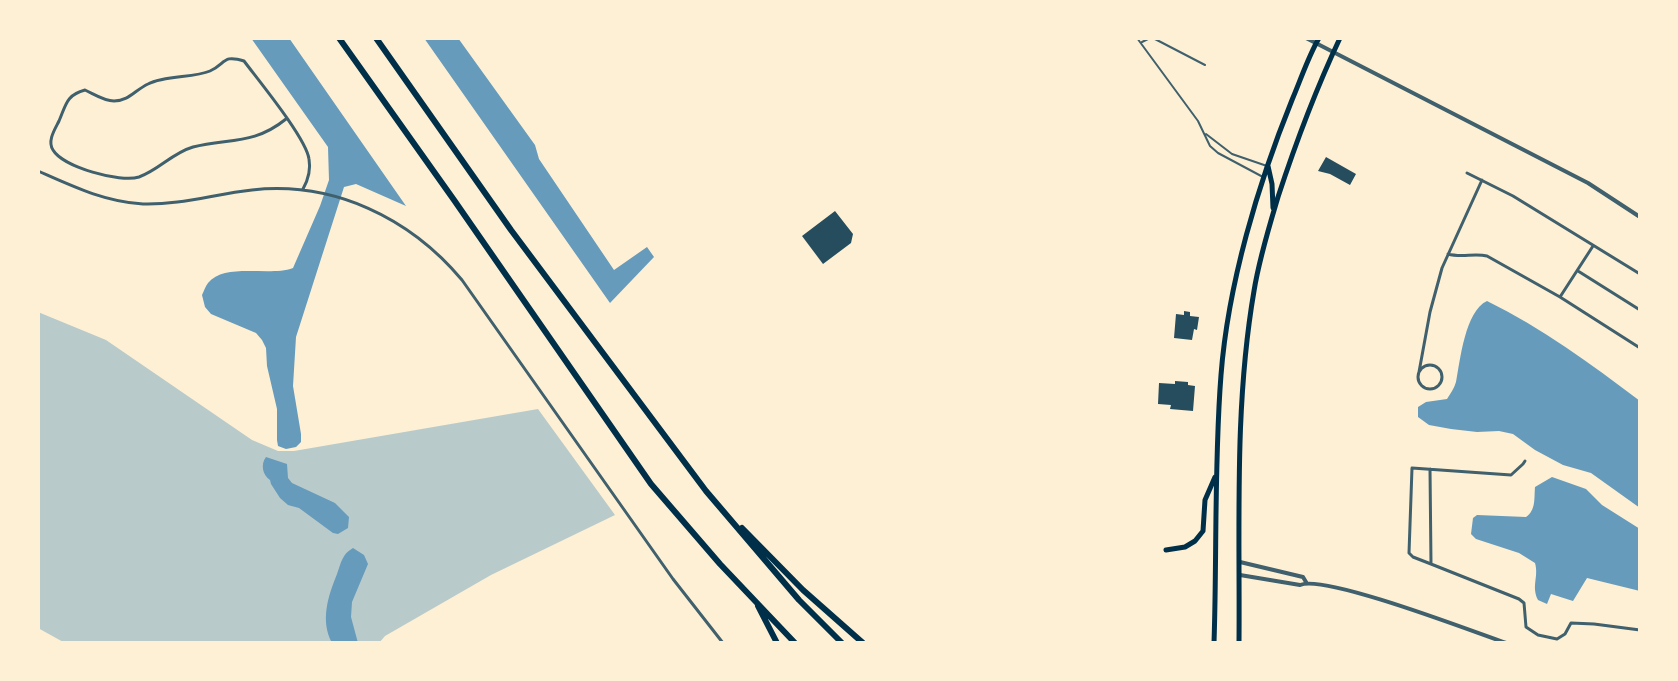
<!DOCTYPE html>
<style>
body{margin:0}
#map{position:relative;width:1678px;height:681px;overflow:hidden;background:#fdf0d5;font-family:"Sofia Sans Condensed",sans-serif}
canvas{display:block}
.frame{position:absolute;inset:0;border:40px solid #fdf0d5;pointer-events:none}
</style>
<div id="map">
<canvas width="1678" height="681"></canvas>
<div class="frame"></div>
</div>
<script>
const ctx = document.querySelector('canvas').getContext('2d');
ctx.lineJoin = 'round';
function fill(path, color) {
  ctx.fillStyle = color;
  ctx.fill(path, 'evenodd');
}
function strokePath(path, color, width, dash) {
  ctx.strokeStyle = color;
  ctx.lineWidth = width;
  ctx.lineCap = dash ? 'butt' : 'round';
  ctx.setLineDash(dash || []);
  ctx.stroke(path);
}
fill(new Path2D(`
 M 38,312 L 106,340 L 252,440 L 278,451 L 294,451 L 538,409 L 615,515 L 491,575 L 385,636 L 379,643 L 65,643 L 38,628 Z`), '#b9caca');
fill(new Path2D(`
 M 251,38 L 289,38 L 406,206 L 356,184 L 344,187 L 296,337 L 293,386 L 301,434 L 301,442 L 296,447 L 286,449 L 278,446 L 277,440 L 277,409 L 267,366 L 266,348 L 262,340 L 256,333 L 211,314 L 205,307 L 202,295 C 204,291 205,287 208,283 C 225,262 269,277 293,268 L 320,206 L 329,180 L 328,147 Z
 M 424,38 L 458,38 L 535,145 L 539,159 L 614,270 L 647,247 L 654,257 L 610,303 Z
 M 1487,301 C 1542,328 1591,364 1640,401 L 1640,508 L 1591,473 L 1563,465 L 1535,450 L 1513,434 L 1499,431 L 1477,432 L 1451,429 L 1429,425 L 1418,417 L 1418,407 L 1426,402 L 1447,399 C 1450,394 1454,389 1456,382 C 1460,361 1465,311 1487,301 Z
 M 266,457 L 287,464 L 288,478 L 292,483 L 335,503 L 349,517 L 348,528 L 338,534 L 333,533 L 299,508 L 288,505 L 280,498 L 271,484 L 270,480 C 263,475 260,465 266,457 Z
 M 1552,477 L 1586,489 L 1602,505 L 1640,529 L 1640,591 L 1587,578 L 1573,601 L 1551,594 L 1547,604 L 1538,600 C 1531,586 1539,577 1535,563 L 1519,553 L 1476,539 L 1471,534 L 1473,518 L 1477,515 L 1526,517 C 1536,510 1534,499 1535,487 Z
 M 353,548 L 364,555 L 368,564 L 352,602 L 351,617 L 358,643 L 332,643 C 320,621 328,596 337,574 C 341,563 342,554 353,548 Z`), '#669bbc');
fill(new Path2D(`
 M 1326,157 L 1356,174 L 1350,185 L 1330,174 L 1318,171 Z
 M 835,211 L 853,234 L 851,243 L 823,264 L 802,236 Z
 M 1184,311 L 1190,312 L 1190,316 L 1199,317 L 1197,330 L 1194,329 L 1192,340 L 1174,338 L 1176,314 L 1184,315 Z
 M 1175,381 L 1188,382 L 1188,385 L 1195,386 L 1193,411 L 1170,409 L 1171,405 L 1158,404 L 1159,383 L 1175,384 Z`), '#264d5e');
strokePath(new Path2D(`
 M 1137,38 L 1198,121 L 1210,146 L 1218,153 L 1263,177
 M 1153,38 L 1205,65
 M 1142,42 L 1150,38
 M 1206,134 L 1232,154 L 1267,166`), '#3f606c', 2);
strokePath(new Path2D(`
 M 286,119 C 254,145 229,138 193,147 C 172,153 159,170 139,177 C 120,183 63,167 53,150 C 47,141 55,129 59,121 C 66,105 66,95 85,90 C 94,94 104,101 114,101 C 129,101 135,90 148,84 C 165,75 194,78 210,71 C 226,64 222,54 244,61 C 259,81 306,138 309,159 C 311,170 308,180 303,189
 M 38,171 C 72,186 105,202 143,204 C 180,205 215,194 252,190 C 334,181 410,218 462,280 L 673,579 L 723,643
 M 1467,173 L 1513,196 L 1640,274
 M 1448,254 C 1461,258 1474,253 1487,256 L 1560,297 L 1640,348
 M 1578,271 L 1640,310
 M 1560,297 L 1593,246
 M1418 377a12 12 0 1 1 24 0a12 12 0 1 1-24 0Z
 M 1419,372 L 1430,312 L 1442,268 L 1482,180
 M 1525,461 L 1523,464 L 1511,475 L 1412,468 L 1409,553 L 1413,557 L 1431,564 L 1519,599 L 1524,603 L 1526,627 L 1538,635 L 1557,639 L 1565,634 L 1571,623 L 1594,624 L 1640,630
 M 1430,469 L 1431,564`), '#3f606c', 3);
strokePath(new Path2D(`
 M 1306,38 L 1588,183 L 1640,217
 M 1240,562 L 1303,577 L 1306,582
 M 1240,575 L 1300,585 C 1324,574 1474,632 1506,643`), '#3f606c', 4);
strokePath(new Path2D(`
 M 1268,166 L 1272,184 L 1273,208
 M 1166,550 L 1185,547 L 1195,541 L 1203,531 L 1205,500 L 1215,477
 M 1214,643 C 1217,554 1214,464 1221,375 C 1228,284 1258,184 1292,100 C 1301,79 1308,57 1319,38
 M 1239,643 C 1240,526 1234,407 1254,291 C 1259,259 1269,227 1278,197 C 1296,142 1316,89 1340,38`), '#003049', 5);
strokePath(new Path2D(`
 M 339,38 L 454,200 L 651,484 L 720,564 L 795,643
 M 376,38 L 511,230 L 706,491 L 799,600 L 842,643
 M 742,528 L 803,590 L 863,643
 M 758,606 L 777,643`), '#003049', 6);
</script>
